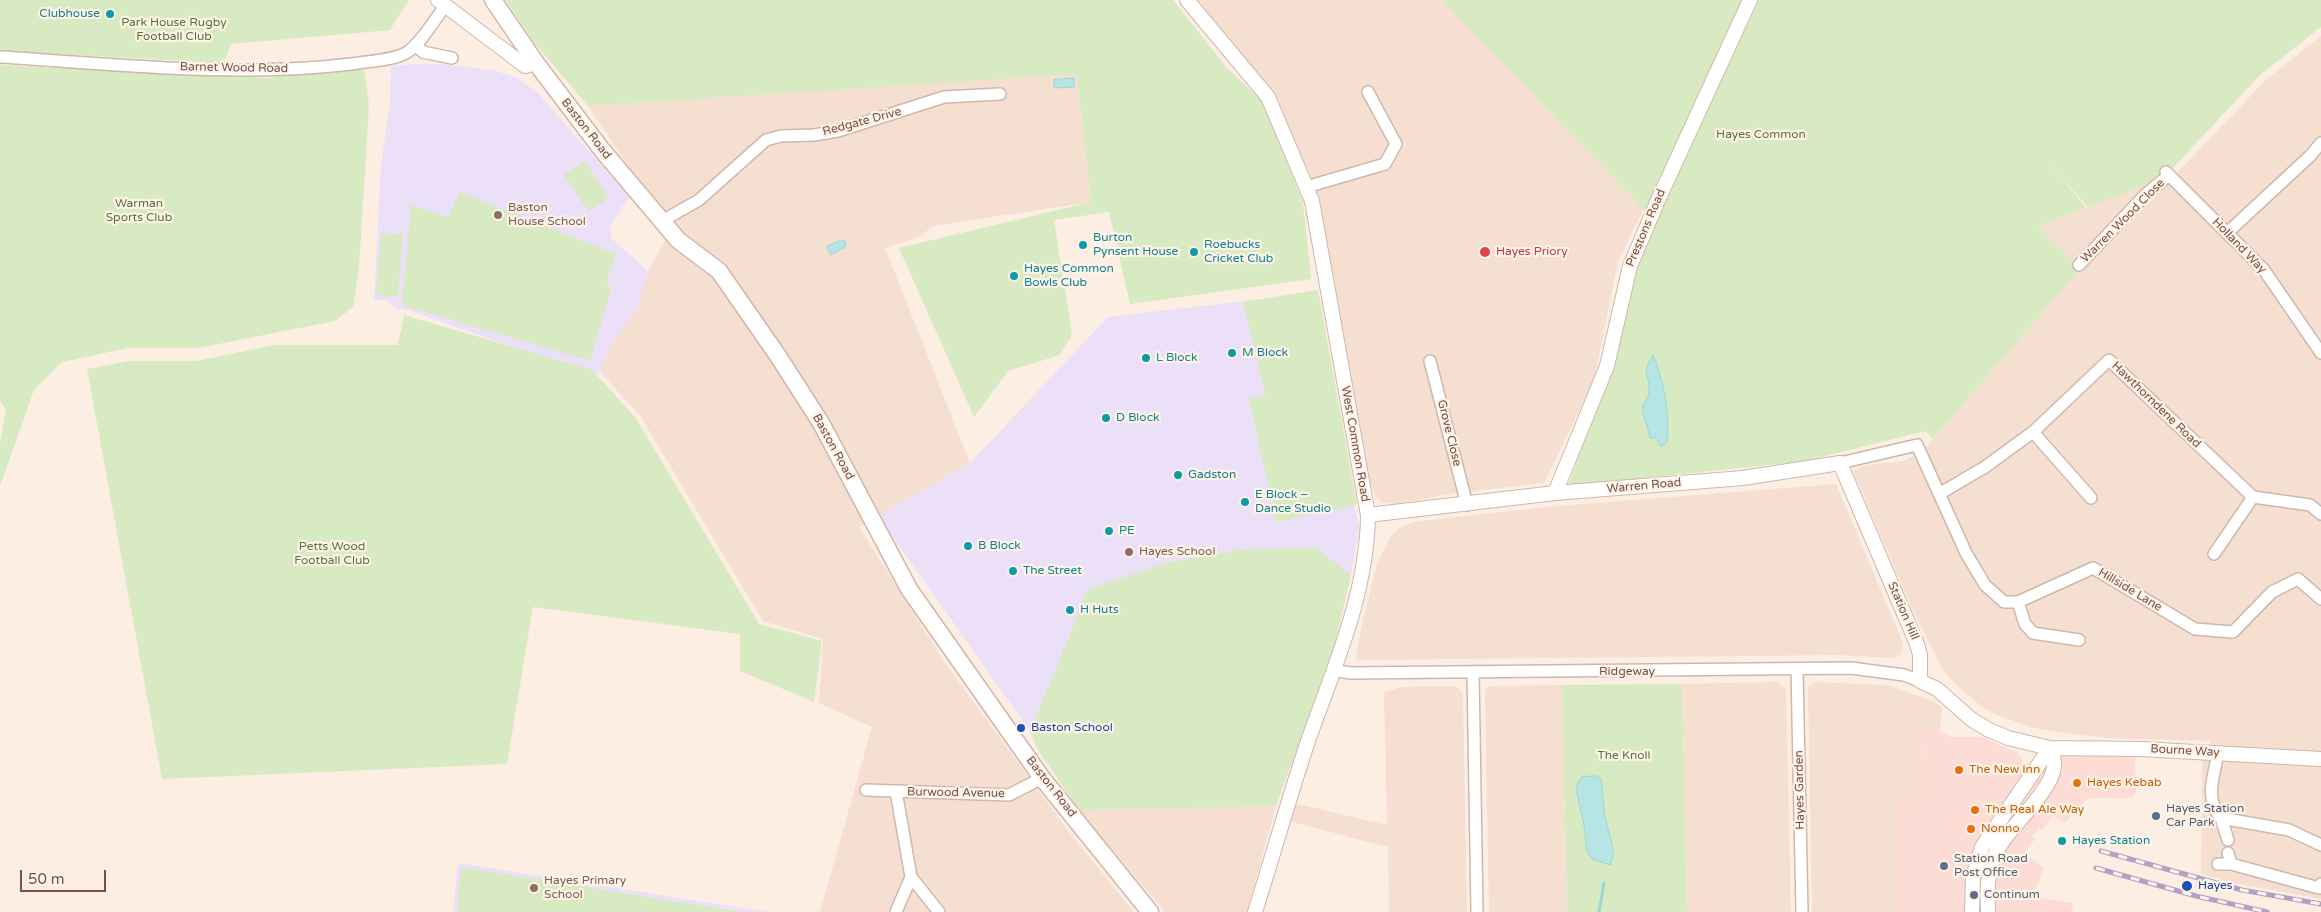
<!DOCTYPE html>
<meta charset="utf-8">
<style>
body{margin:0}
#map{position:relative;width:2321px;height:912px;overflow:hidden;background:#fceee2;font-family:"Varela Round",sans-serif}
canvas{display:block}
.scale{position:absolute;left:20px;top:870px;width:86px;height:22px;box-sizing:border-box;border:2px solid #745249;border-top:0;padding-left:6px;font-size:15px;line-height:18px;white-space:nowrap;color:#745249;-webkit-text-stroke:4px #fff3e8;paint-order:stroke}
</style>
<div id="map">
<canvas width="2321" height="912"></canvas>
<div class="scale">50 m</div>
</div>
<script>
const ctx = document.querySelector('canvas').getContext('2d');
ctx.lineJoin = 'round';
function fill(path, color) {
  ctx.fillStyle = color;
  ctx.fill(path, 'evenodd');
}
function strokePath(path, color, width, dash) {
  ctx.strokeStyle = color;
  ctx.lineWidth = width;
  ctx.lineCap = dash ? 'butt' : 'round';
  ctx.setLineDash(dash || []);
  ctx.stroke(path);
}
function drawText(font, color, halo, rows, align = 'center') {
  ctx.font = font + ' "Varela Round",sans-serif';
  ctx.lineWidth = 4.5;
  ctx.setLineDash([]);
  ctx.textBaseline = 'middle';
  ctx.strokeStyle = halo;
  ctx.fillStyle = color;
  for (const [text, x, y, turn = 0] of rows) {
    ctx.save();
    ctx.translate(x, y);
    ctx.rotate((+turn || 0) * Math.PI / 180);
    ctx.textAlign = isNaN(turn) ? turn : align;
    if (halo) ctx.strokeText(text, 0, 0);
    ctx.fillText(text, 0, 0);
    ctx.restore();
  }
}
fill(new Path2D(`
 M 1198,0 L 1442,0 L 1645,206 L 1618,262 L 1594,380 L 1544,483 L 1456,493 L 1395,504 L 1381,502 L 1376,497 L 1369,480 L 1316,200 L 1270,95 L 1231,47 Z
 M 2321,36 L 2321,899 L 2230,882 L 2201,874 L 2202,763 L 2211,741 L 2107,738 L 2056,732 L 2028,726 L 1994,714 L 1980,705 L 1953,682 L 1942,668 L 1914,613 L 1853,470 L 1869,465 L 1904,461 L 1923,451 L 2081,268 L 2038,227 L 2147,183 L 2163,172 L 2169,164 L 2176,174 L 2266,80 Z
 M 1077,73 L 1091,202 L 932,226 L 921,236 L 885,248 L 970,463 L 859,527 L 945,663 L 1069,832 L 1134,912 L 820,912 L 872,727 L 819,703 L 823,639 L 763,621 L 641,417 L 595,366 L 671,230 L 588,106 Z
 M 1836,484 L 1903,643 L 1902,654 L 1893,658 L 1838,655 L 1356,660 L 1360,634 L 1377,563 L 1392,535 L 1398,529 L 1413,522 L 1546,507 Z
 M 1778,682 L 1786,689 L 1791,912 L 1687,912 L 1682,684 Z
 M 1814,682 L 1886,685 L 1932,701 L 1942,707 L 1940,731 L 1921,732 L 1923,803 L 1897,803 L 1899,912 L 1812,912 L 1808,687 Z
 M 1562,685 L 1567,912 L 1489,912 L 1485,689 L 1490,686 Z
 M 1454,686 L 1461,690 L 1463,695 L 1467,912 L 1389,912 L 1388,847 L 1288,821 L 1294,803 L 1387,825 L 1384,692 L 1402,687 Z
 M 1276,806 L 1247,912 L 1165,912 L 1079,810 Z`), '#f4dfd1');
fill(new Path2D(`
 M 1921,731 L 1940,731 L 1952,737 L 1981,737 L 2017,752 L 2022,759 L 2023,765 L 2076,754 L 2135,757 L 2136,792 L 2132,798 L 2091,798 L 2086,800 L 2064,823 L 2053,815 L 2042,830 L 2039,828 L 2032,837 L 2035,839 L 2024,853 L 2044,868 L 2033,896 L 2072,903 L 2073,912 L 1899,912 L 1896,802 L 1923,802 Z`), '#fddcd6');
fill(new Path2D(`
 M 413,64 L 441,64 L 492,70 L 517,78 L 538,93 L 630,198 L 619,209 L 621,211 L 613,220 L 610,231 L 612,239 L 648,271 L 637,309 L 614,340 L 598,375 L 590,372 L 589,374 L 411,311 L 396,308 L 387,300 L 374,301 L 381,165 L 390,103 L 391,66 Z
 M 1314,293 L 1359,528 L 1351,575 L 1335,643 L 1276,806 L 1079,810 L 1038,750 L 1030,731 L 878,516 L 970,463 L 1108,317 Z
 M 458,863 L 768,912 L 453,912 Z`), '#ecdff8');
fill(new Path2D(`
 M 0,0 L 409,0 L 390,30 L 231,44 L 224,63 L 0,51 Z
 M 506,0 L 1173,0 L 1226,67 L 1262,101 L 1303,202 L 1311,279 L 1130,304 L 1109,212 L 1054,220 L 1072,335 L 1060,355 L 1008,371 L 974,417 L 899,248 L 1091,202 L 1077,74 L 588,106 L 532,40 Z
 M 1442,0 L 2321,0 L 2321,27 L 2260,75 L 2172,169 L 2169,165 C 2150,188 2115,196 2088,207 L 2046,161 L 2086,207 L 2038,227 L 2081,268 L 1933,439 L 1925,431 L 1806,461 L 1568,486 L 1605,384 L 1634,270 L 1656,222 Z
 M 363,63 L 369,105 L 359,267 L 353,307 L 335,321 L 198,348 L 128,348 L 62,362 L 34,390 L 0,486 L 0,444 L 6,410 L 0,400 L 0,65 L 269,78 Z
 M 585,161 L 609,198 L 588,211 L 564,175 Z
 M 460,192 L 616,254 L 606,284 L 612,287 L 590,361 L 402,305 L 411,205 L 448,217 Z
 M 381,233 L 403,234 L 398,297 L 376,295 Z
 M 1318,290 L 1357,505 L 1276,522 L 1249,399 L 1265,395 L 1243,302 Z
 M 404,315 L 592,370 L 635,417 L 759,624 L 822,641 L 814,702 L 740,671 L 740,634 L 533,607 L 507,764 L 162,779 L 87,369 L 130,361 L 197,361 L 274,345 L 398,345 Z
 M 1317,548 L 1351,575 L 1335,643 L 1276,806 L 1079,810 L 1038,750 L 1030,731 L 1070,635 L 1086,590 L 1170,562 L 1247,549 Z
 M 1682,684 L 1687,912 L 1567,912 L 1562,685 Z
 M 461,867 L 742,912 L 457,912 Z`), '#d7eac1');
const water = new Path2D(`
 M 1074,78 L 1074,87 L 1054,88 L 1054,80 Z
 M 842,240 L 846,242 L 845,247 L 831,255 L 827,247 Z
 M 1653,355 C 1664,380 1670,414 1667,442 L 1661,447 L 1656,438 L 1650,438 C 1649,428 1644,420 1642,411 C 1642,403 1648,400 1649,392 C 1651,373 1639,378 1653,355 Z
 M 1597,776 L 1601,779 L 1605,817 L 1614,853 L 1610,865 L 1592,859 L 1587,852 L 1584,825 L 1577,793 L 1577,784 L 1582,777 Z`);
fill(water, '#b7e5e6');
strokePath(water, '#9dd6d7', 1);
strokePath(new Path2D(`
 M 1599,912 L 1604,883`), '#9dd6d7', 3);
const minor = new Path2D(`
 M 415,45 L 423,52 L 452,58
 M 0,57 C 116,64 235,78 351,64 C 368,61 391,61 406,53 C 420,45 435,19 445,6
 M 2166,172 L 2264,270 L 2321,353
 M 1306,187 L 1385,164 L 1396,144 L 1368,92
 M 662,221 L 699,200 L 766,140 L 781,136 L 814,135 L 838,131 L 944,97 L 1000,94
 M 2227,233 L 2310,156 L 2321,143
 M 2079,265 L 2146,194 L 2168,176
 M 1430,361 L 1467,505
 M 2033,432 L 2091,498
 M 1840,463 L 1917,445 L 1966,553 L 1985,585 L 2004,602 L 2018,602 L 2093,568 L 2195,629 L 2233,632 L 2272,592 L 2298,579 L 2321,599
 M 1939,494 L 1985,467 L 2033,432 L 2109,360 L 2253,497
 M 2253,497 L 2310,505 L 2321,514
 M 2214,554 L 2253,497
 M 2018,602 L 2025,624 L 2033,633 L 2079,640
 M 1797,669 L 1802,912
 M 1333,670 L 1350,673 L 1851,668 L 1904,675 L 1920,681
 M 1473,672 L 1477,912
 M 2218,753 C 2214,776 2204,798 2221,818 L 2289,830 L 2321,845
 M 866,790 L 1009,795 L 1042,778
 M 896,791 L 911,877 L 939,912
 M 2221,818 L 2228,840
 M 2228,853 L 2231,864 L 2319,888 L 2321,884
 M 2218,864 L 2231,864
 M 896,912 L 911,877`);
const tertiary = new Path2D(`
 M 438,0 L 525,66 L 536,63
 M 1187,0 L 1268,97 L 1312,201 L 1368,515 C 1367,595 1334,667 1308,741 C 1289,798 1273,855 1255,912
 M 1555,493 L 1607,366 L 1630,266 L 1659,198 L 1750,0
 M 1368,515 L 1555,493 L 1743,478 L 1840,463 L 1917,644 L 1920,655 L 1920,681 L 1937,689 L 1971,719 L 1989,730 L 2008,738 L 2050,748 L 2141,749 L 2321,759
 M 1972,912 L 1973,877 L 1982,847 L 2050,748
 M 1988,912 C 1987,891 1987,871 1996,852 C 2009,827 2051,792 2054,767 C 2055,760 2052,754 2050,748`);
const secondary = new Path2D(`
 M 493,0 L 536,63 L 602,150 L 678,240 L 719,271 L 778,356 L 821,423 L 909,589 L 1042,778 L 1150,912`);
strokePath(minor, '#cfb7ac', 14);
strokePath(tertiary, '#cfb7ac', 16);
strokePath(secondary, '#d2b6a9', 19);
strokePath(minor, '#fff', 11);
strokePath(tertiary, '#fff', 14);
strokePath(secondary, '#fff', 16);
const rail = new Path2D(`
 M 2101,851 L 2242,890 L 2321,904
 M 2096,868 L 2196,896 L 2267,912`);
strokePath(rail, '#b0a1c5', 5);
strokePath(rail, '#fff3e8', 3, [9]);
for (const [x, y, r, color] of [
 [110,14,5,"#0f9aa8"],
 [498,215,5,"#8d6e63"],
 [1083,245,5,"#0f9aa8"],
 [1194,252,5,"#0f9aa8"],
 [1485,252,6,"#e0444e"],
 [1014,276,5,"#0f9aa8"],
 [1232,353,5,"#0f9aa8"],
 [1146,358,5,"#0f9aa8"],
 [1106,418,5,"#0f9aa8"],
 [1178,475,5,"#0f9aa8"],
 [1245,502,5,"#0f9aa8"],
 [1109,531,5,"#0f9aa8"],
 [968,546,5,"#0f9aa8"],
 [1129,552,5,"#8d6e63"],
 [1013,571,5,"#0f9aa8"],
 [1070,610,5,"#0f9aa8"],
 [1021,728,5,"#1a4fb4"],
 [1959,770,5,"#e8710a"],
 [2077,783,5,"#e8710a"],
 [1975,810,5,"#e8710a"],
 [2156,816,5,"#5c6f8a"],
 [1971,829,5,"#e8710a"],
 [2062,841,5,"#0f9aa8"],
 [1944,866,5,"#5c6f8a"],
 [2187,886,6,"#1a4fb4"],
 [534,888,5,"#8d6e63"],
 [1974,895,5,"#5c6f8a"]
]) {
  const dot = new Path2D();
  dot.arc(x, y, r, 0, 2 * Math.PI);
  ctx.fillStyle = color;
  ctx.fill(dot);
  strokePath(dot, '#fff3e8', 2);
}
drawText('12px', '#0d838f', '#fff3e8', [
 ["Clubhouse",100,14,"right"],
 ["Burton",1093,238],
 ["Pynsent House",1093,252],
 ["Roebucks",1204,245],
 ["Cricket Club",1204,259],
 ["Hayes Common",1024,269],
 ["Bowls Club",1024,283],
 ["M Block",1242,353],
 ["L Block",1156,358],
 ["D Block",1116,418],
 ["Gadston",1188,475],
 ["E Block –",1255,495],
 ["Dance Studio",1255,509],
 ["PE",1119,531],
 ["B Block",978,546],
 ["The Street",1023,571],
 ["H Huts",1080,610],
 ["Hayes Station",2072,841]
], 'left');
drawText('12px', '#55743e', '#fff3e8', [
 ["Park House Rugby",174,23],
 ["Football Club",174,37],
 ["Hayes Common",1761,135],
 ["Warman",139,204],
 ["Sports Club",139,218],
 ["Petts Wood",332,547],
 ["Football Club",332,561],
 ["The Knoll",1624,756]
]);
drawText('12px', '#745249', '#fff3e8', [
 ["Barnet Wood Road",234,68,1],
 ["Redgate Drive",862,122,-15],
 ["Baston Road",586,129,52],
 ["Warren Wood Close",2123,221,-45],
 ["Prestons Road",1646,228,-67],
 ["Holland Way",2239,246,46],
 ["Hawthorndene Road",2156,405,44],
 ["Grove Close",1449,433,76],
 ["West Common Road",1355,444,80],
 ["Baston Road",833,447,61],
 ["Warren Road",1644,486,-5],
 ["Hillside Lane",2130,590,31],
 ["Station Hill",1903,611,67],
 ["Ridgeway",1627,672],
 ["Bourne Way",2185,751,3],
 ["Baston Road",1051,787,52],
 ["Hayes Garden",1800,790,-91],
 ["Burwood Avenue",956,793,1]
]);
drawText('12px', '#785e54', '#fff3e8', [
 ["Baston",508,208],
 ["House School",508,222],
 ["Hayes School",1139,552],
 ["Hayes Primary",544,881],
 ["School",544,895]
], 'left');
drawText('12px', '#be3a42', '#fff3e8', [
 ["Hayes Priory",1496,252]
], 'left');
drawText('12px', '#164399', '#fff3e8', [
 ["Baston School",1031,728],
 ["Hayes",2198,886]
], 'left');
drawText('12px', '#c56008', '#fff3e8', [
 ["The New Inn",1969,770],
 ["Hayes Kebab",2087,783],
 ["The Real Ale Way",1985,810],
 ["Nonno",1981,829]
], 'left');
drawText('12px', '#4e5e75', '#fff3e8', [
 ["Hayes Station",2166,809],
 ["Car Park",2166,823],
 ["Station Road",1954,859],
 ["Post Office",1954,873],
 ["Continum",1984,895]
], 'left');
</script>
